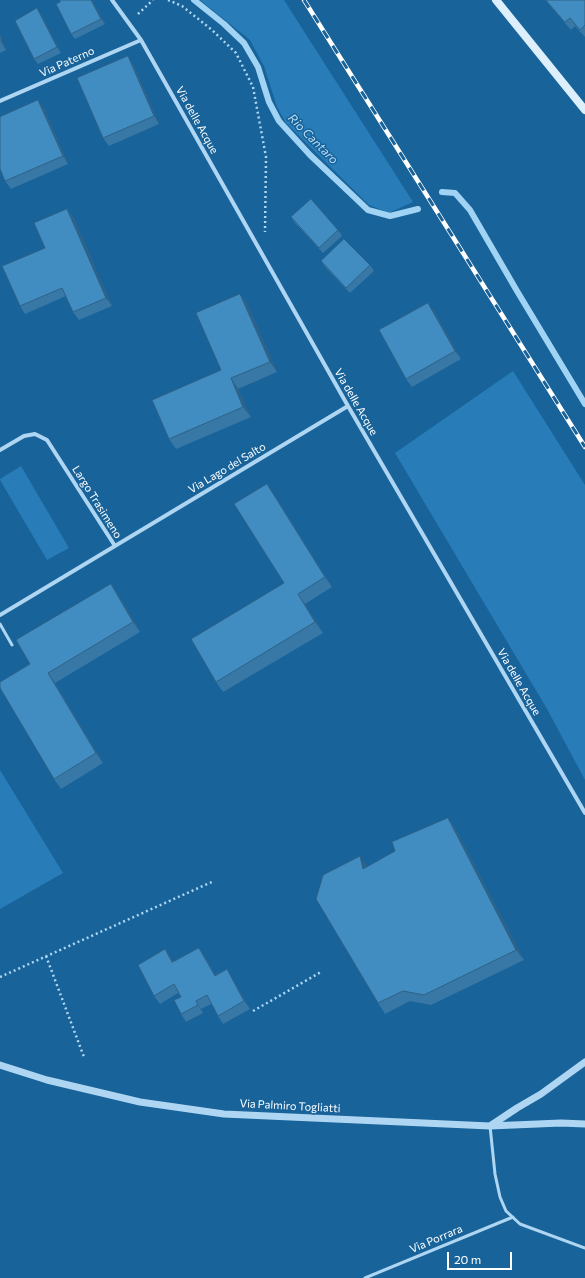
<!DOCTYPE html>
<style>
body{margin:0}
#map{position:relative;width:585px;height:1278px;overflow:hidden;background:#18639a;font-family:Commissioner,sans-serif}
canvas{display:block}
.scale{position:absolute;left:447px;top:1252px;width:65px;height:18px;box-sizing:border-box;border:2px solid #fff;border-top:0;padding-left:5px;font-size:12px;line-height:14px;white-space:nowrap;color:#fff;-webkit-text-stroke:3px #18639a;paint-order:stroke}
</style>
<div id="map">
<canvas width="585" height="1278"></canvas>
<div class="scale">20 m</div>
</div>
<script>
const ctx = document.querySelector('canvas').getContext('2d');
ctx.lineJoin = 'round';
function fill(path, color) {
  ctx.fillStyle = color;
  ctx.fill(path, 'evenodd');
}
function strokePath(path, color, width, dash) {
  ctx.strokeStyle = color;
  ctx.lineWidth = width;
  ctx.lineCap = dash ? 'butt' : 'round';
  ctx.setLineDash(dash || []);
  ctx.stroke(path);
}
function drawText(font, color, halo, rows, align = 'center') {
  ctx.font = font + ' Commissioner,sans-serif';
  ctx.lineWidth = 3;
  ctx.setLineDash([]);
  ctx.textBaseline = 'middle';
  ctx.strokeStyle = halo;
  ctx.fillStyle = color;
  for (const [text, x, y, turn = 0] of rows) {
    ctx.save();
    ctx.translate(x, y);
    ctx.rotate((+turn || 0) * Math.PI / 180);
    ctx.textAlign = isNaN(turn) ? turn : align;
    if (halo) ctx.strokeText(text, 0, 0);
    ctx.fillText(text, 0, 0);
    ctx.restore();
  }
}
fill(new Path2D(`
 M 200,0 L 284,0 L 413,202 L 389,213 L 369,205 L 286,123 L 277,107 L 264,66 L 250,40 Z
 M 513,371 L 585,485 L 585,780 L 547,709 L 395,453 Z
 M 21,466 L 69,548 L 47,560 L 0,480 L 0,479 Z
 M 0,770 L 63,873 L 0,909 Z`), '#287cb7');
strokePath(new Path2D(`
 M 194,0 L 224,24 L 244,43 L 258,67 L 269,102 L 279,121 L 310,155 L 368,210 L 390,216 L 418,209
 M 442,192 L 455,193 L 470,210 L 517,291 L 585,404`), '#a1d3f4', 6);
strokePath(new Path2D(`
 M 168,0 L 182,6 L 212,30 L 236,53 L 253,87 L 266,157 L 265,232
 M 138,14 L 153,0
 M 46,956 L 84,1057
 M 0,977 L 214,881
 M 253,1011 L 321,972`), '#aed6f2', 2.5, [2, 3]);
strokePath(new Path2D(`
 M 0,624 L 12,645
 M 490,1126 L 495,1174 L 500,1197 L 506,1211 L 520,1224 L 585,1248
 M 365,1278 L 513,1217`), '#aed6f2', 3);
strokePath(new Path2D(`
 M 112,0 L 141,40 L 348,406 L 585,813
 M 0,101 L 141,40
 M 0,450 L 24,436 L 35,434 L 47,440 L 115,546
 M 0,615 L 348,406`), '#aed6f2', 4);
strokePath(new Path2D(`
 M 0,1065 L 47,1080 L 140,1102 L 224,1114 L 490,1126 L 561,1123 L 585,1124
 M 490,1126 L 517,1108 L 541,1094 L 585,1062`), '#aed6f2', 7);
strokePath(new Path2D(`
 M 496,0 L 585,110`), '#ddeffc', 8);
const rail = new Path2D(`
 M 304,0 L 585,447`);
strokePath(rail, '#fff', 4.5);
strokePath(rail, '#18639a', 3, [9]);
fill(new Path2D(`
 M 92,0 L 105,24 L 75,39 L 71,34 Z
 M 545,0 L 585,0 L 585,37 L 575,26 L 571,30 Z
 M 41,14 L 61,53 L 38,64 L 34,59 Z
 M 0,35 L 6,50 L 0,53 Z
 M 133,64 L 159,124 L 109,146 L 103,138 Z
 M 44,108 L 68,164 L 11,189 L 5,181 Z
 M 67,209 L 73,217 L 112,306 L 79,320 L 73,312 L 66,296 L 25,314 L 20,306 L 45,248 Z
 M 291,217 L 338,230 L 342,236 L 323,253 L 295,223 Z
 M 321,261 L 370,265 L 374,271 L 350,293 L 325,267 Z
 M 240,294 L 247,304 L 277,372 L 238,389 L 251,417 L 176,449 L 169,439 L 221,370 Z
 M 434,311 L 461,359 L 412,387 L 406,379 Z
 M 274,494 L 332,587 L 305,604 L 323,633 L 223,692 L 216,682 L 284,583 Z
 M 111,584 L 118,594 L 140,632 L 55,683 L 103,763 L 61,789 L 54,779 L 30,664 Z
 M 448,818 L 455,828 L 524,960 L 431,1005 L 410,1001 L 385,1014 L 378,1003 L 367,867 L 395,851 Z
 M 165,949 L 173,961 L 205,956 L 215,975 L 227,969 L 232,978 L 250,1009 L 223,1024 L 218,1016 L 211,1004 L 201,1009 L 203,1013 L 186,1022 L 181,1014 L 181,997 L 178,993 L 160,1004 L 154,996 Z`), '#3878a6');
fill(new Path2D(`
 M 91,0 L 92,0 L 105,24 L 101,19 Z
 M 37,8 L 41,14 L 61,53 L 57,47 Z
 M 0,35 L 6,50 L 1,42 Z
 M 128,56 L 133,64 L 159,124 L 154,116 Z
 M 38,100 L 44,108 L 68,164 L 63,156 Z
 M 67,209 L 73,217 L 112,306 L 106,298 Z
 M 240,294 L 247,304 L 277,372 L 270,362 Z
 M 428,303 L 434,311 L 461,359 L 455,351 Z
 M 231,378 L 238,389 L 251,417 L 243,407 Z
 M 267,484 L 274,494 L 332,587 L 325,577 Z
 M 111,584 L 118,594 L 140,632 L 133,622 Z
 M 298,594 L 305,604 L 323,633 L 315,622 Z
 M 48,673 L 55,683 L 103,763 L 96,753 Z
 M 448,818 L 455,828 L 524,960 L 516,950 Z
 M 360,856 L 367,866 L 370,879 L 363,869 Z
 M 199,948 L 205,956 L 220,984 L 215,976 Z
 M 165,949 L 171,957 L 178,970 L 172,962 Z
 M 227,969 L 232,978 L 250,1009 L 244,1001 Z
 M 196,1001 L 201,1009 L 203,1013 L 198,1005 Z`), '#2e6287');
const building = new Path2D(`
 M 60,0 L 91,0 L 101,19 L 71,34 L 56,4 L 60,2 Z
 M 546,0 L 585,0 L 585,25 L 580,30 L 570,18 L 565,22 Z
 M 37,8 L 57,47 L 34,59 L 15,21 Z
 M 128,56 L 154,116 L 103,138 L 77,78 Z
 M 38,100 L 63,156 L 5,181 L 0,169 L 0,117 Z
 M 311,199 L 338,230 L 319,248 L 291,217 Z
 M 67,209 L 106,298 L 73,312 L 62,288 L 20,306 L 2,266 L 45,248 L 34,223 Z
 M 344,239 L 370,265 L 346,288 L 321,261 Z
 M 240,294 L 270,362 L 231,378 L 243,407 L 169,439 L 152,400 L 221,370 L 196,313 Z
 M 428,303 L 455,351 L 406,379 L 379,330 Z
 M 267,484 L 325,577 L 298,594 L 315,622 L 216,682 L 191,639 L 284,583 L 234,504 Z
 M 111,584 L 133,622 L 48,673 L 96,753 L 54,779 L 0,688 L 0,682 L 30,664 L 16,640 Z
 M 448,818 L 516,950 L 424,995 L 403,991 L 378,1003 L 316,899 L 323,875 L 360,856 L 363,869 L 395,851 L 392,842 Z
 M 199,948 L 215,976 L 227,969 L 244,1001 L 218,1016 L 207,995 L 196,1001 L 198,1005 L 181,1014 L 174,1000 L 181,997 L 174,984 L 154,996 L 138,965 L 165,949 L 172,962 Z`);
fill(building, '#418cc1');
strokePath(building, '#2e6287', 1);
drawText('11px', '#fff', '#18639a', [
 ["Via Paterno",67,62,-24],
 ["Via delle Acque",197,120,61],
 ["Via delle Acque",356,402,60],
 ["Via Lago del Salto",227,468,-31],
 ["Largo Trasimeno",97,502,58],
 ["Via delle Acque",519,682,60],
 ["Via Palmiro Togliatti",290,1106,3],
 ["Via Porrara",436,1239,-23]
]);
drawText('italic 12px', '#bbdff8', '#18639a', [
 ["Rio Cantaro",313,139,45]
]);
</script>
